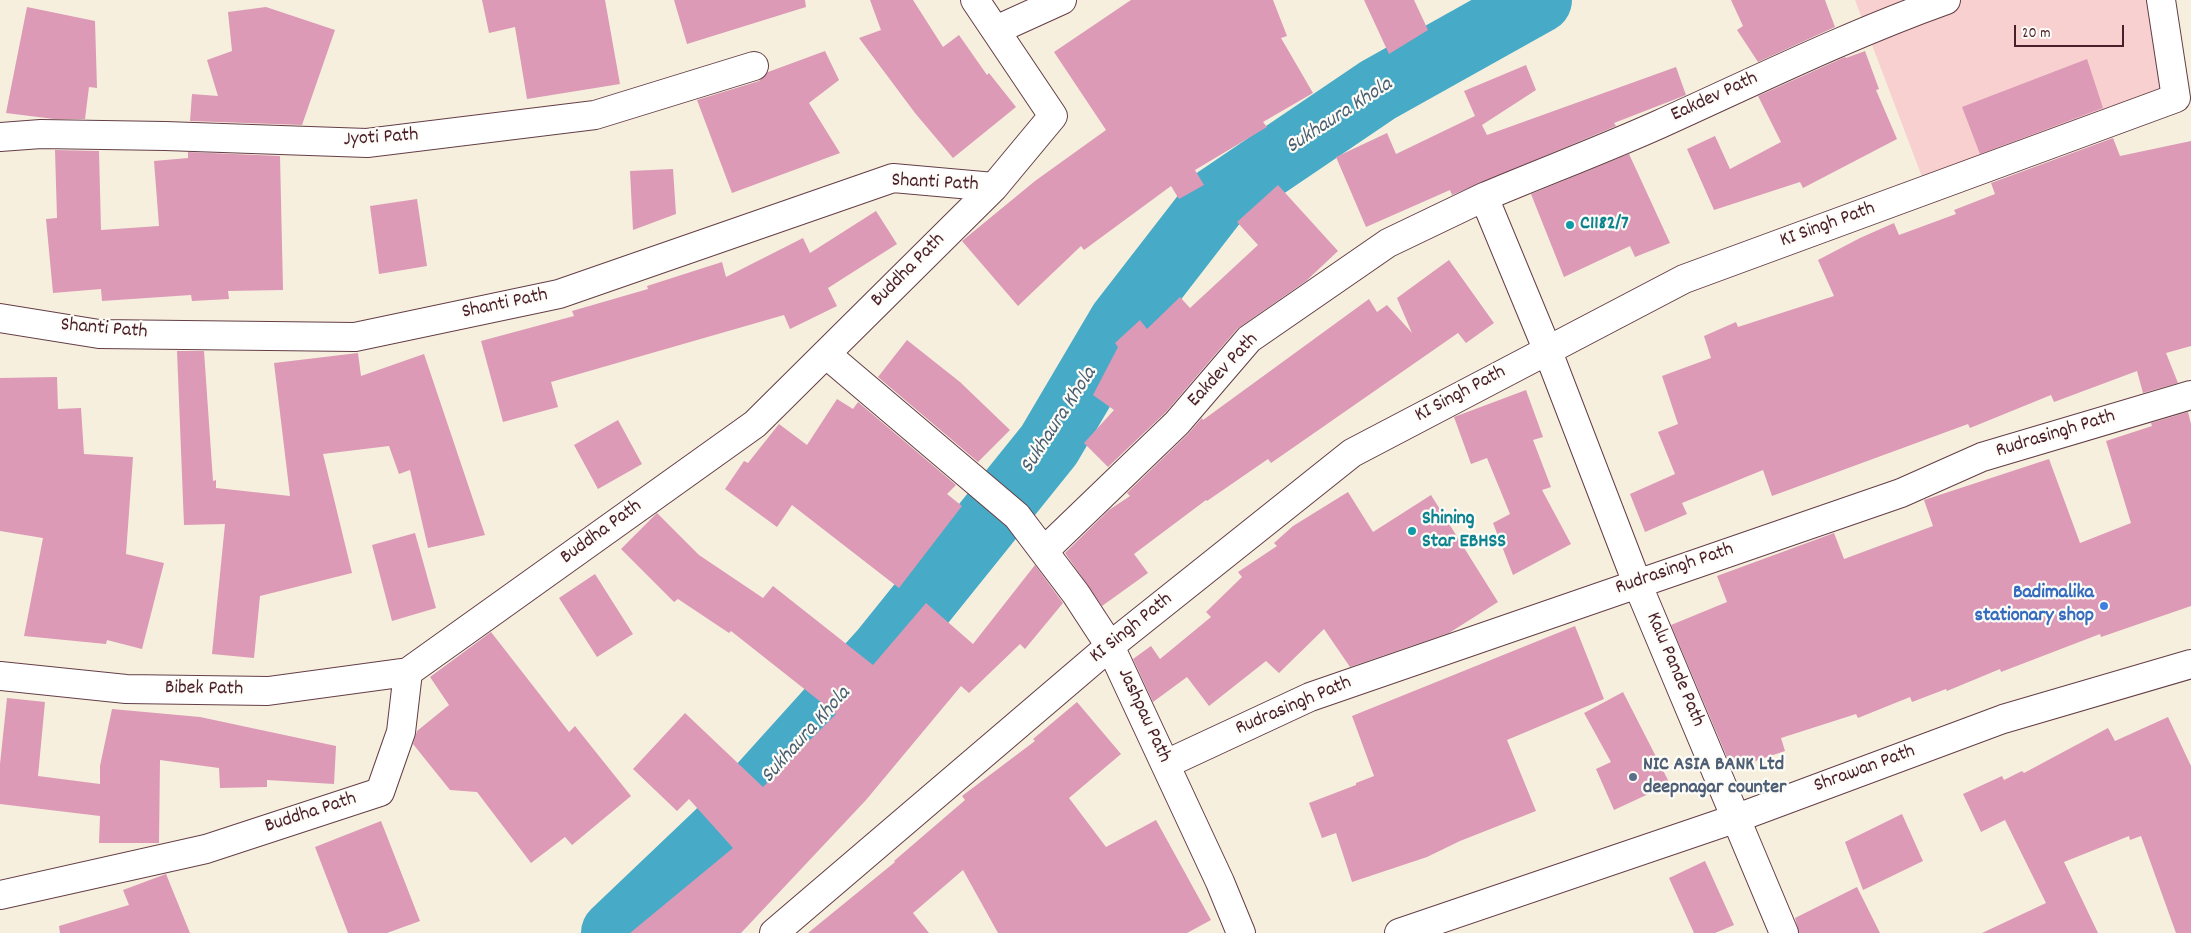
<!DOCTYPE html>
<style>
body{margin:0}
#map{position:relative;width:2191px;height:933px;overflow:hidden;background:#f6efde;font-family:Dekko,sans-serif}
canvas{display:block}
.scale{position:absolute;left:2014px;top:25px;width:110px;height:22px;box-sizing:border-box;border:2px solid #4a1f2b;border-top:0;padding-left:6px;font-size:15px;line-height:18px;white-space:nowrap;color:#4a1f2b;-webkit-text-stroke:4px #fdfcf7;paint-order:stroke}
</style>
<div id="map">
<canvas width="2191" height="933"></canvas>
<div class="scale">20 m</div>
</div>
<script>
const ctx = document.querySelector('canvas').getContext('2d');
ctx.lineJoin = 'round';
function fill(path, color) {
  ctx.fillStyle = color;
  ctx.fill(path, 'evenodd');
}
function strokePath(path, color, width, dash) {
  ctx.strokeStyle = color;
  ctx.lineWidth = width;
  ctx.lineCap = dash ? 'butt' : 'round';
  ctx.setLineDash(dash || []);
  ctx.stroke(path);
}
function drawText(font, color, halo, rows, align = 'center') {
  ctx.font = font + ' Dekko,sans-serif';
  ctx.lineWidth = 4.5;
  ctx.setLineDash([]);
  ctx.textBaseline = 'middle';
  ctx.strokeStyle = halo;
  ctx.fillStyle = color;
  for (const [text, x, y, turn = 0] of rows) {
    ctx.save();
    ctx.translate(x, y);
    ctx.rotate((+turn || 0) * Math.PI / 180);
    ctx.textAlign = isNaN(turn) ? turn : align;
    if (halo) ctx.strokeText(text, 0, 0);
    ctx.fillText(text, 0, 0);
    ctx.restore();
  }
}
fill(new Path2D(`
 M 1855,0 L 2161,0 L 2176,98 L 1927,190 Z`), '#f7d0cf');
strokePath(new Path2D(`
 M 614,933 L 718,834 L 884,650 L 1049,445 L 1121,323 L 1217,199 L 1378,90 L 1539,0`), '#47abc7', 66);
fill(new Path2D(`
 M 482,0 L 605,0 L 620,84 L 527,99 L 515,27 L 489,33 Z
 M 674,0 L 805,0 L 806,7 L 687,44 Z
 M 870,0 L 913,0 L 943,47 L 959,35 L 987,75 L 989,73 L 1016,107 L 953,158 L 915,113 L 859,38 L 881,30 Z
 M 1131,0 L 1273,0 L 1287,36 L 1281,38 L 1313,93 L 1263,122 L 1267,127 L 1195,170 L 1204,185 L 1179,199 L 1171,186 L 1084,250 L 1081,246 L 1018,306 L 962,241 L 1035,181 L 1106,130 L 1054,52 Z
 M 1364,0 L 1414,0 L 1428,30 L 1389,54 Z
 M 1731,0 L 1825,0 L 1835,27 L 1758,62 L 1737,30 L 1743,26 Z
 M 27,7 L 95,21 L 97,88 L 89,87 L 85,119 L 54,119 L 6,113 Z
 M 266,7 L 335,30 L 302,125 L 190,121 L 192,94 L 218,96 L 207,60 L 232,51 L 228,12 Z
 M 825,51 L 839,80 L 809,103 L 840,153 L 732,193 L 697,100 L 759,81 L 768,72 Z
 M 1865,51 L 1879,89 L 1876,90 L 1897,139 L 1803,188 L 1800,182 L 1714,210 L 1687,149 L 1715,136 L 1730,169 L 1781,142 L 1758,96 L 1845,57 L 1846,58 Z
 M 2087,59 L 2103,108 L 1980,154 L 1962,107 Z
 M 1526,65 L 1536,90 L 1482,125 L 1487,135 L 1676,67 L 1686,95 L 1614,123 L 1616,126 L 1452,195 L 1450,190 L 1366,227 L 1336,157 L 1387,133 L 1396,154 L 1475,116 L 1464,91 Z
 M 2113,138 L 2120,156 L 2191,141 L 2191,346 L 2166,353 L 2178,383 L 2143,393 L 2137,371 L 2054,402 L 2051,395 L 1970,428 L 1968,424 L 1772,496 L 1763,470 L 1682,503 L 1687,514 L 1645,532 L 1630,494 L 1675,474 L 1658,432 L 1678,424 L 1662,376 L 1711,358 L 1704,336 L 1736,322 L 1738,327 L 1834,296 L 1818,260 L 1860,238 L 1894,223 L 1899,235 L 1956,214 L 1954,210 L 1995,194 L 1991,183 Z
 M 55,150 L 99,151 L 101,230 L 159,226 L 154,161 L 188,158 L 188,152 L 280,156 L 283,290 L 228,291 L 229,299 L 192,301 L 191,295 L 102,301 L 101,289 L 53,293 L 46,219 L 57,218 Z
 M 1629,154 L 1670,243 L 1635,257 L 1630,246 L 1564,277 L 1531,194 Z
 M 673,169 L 676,214 L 633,230 L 630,171 Z
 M 1278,185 L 1338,251 L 1306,281 L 1237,329 L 1166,412 L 1108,467 L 1084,443 L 1114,410 L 1093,395 L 1118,347 L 1115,343 L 1140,320 L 1147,329 L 1180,297 L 1190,308 L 1258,245 L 1237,222 Z
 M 417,199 L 427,266 L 379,274 L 370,206 Z
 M 876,211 L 897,244 L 828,288 L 837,306 L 790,329 L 784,315 L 551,382 L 558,407 L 503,422 L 481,341 L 574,316 L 572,311 L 648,289 L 647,286 L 722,262 L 726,277 L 803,238 L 810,253 Z
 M 1449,260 L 1494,323 L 1466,343 L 1458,333 L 1271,463 L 1268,459 L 1207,501 L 1206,500 L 1134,554 L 1148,573 L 1102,606 L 1065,553 L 1109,510 L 1130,496 L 1127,493 L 1188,434 L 1202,418 L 1203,420 L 1369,299 L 1377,312 L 1387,305 L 1412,333 L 1397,298 Z
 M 907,340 L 960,382 L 1010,430 L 978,462 L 878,377 Z
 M 177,351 L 204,351 L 213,481 L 216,480 L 216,488 L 290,496 L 274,363 L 358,353 L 361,376 L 424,354 L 485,535 L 428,548 L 410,470 L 399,474 L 389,446 L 323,454 L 352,573 L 260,596 L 254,658 L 212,654 L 225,524 L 184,525 Z
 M 57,377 L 58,409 L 81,408 L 84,454 L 133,457 L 126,554 L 164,563 L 142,649 L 107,640 L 106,644 L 24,636 L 43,538 L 0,531 L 0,378 Z
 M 1526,390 L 1543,437 L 1533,440 L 1551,487 L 1542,490 L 1571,544 L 1513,575 L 1493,523 L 1510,514 L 1487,458 L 1471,464 L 1454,417 Z
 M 837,399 L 853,409 L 858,402 L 956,485 L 947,494 L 962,506 L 899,588 L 792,505 L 777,527 L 725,489 L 744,461 L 748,463 L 779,424 L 807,445 Z
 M 2188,412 L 2191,424 L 2191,606 L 2101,637 L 2100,634 L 2001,672 L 2000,669 L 1947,691 L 1946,689 L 1912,702 L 1910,697 L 1858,718 L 1856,714 L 1781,738 L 1785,751 L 1732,769 L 1671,625 L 1727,602 L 1717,576 L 1834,533 L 1844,559 L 1933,526 L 1924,500 L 2049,459 L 2080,543 L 2131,523 L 2106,441 L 2152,426 L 2151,423 Z
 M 618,420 L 642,464 L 598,489 L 574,445 Z
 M 1348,492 L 1373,532 L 1431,495 L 1498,602 L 1449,633 L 1350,667 L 1324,629 L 1279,673 L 1266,661 L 1209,706 L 1187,677 L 1153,702 L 1133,659 L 1151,646 L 1160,659 L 1211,617 L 1206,612 L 1242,577 L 1238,572 L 1277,546 L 1274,543 L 1293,526 Z
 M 657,513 L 699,555 L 763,598 L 773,586 L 873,665 L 926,603 L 973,644 L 1035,565 L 1063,603 L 1025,649 L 1020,644 L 969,693 L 961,686 L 866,800 L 741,933 L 630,933 L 733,848 L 689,799 L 677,811 L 633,769 L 685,713 L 763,787 L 836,714 L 731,631 L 729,633 L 678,599 L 674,602 L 621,549 Z
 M 415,533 L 436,608 L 392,621 L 372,545 Z
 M 595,574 L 633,634 L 597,657 L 559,598 Z
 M 1575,626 L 1604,699 L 1507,740 L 1536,811 L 1460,841 L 1427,857 L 1352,882 L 1336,833 L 1322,838 L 1309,803 L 1356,785 L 1356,783 L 1374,776 L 1352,716 Z
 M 491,632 L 569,732 L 575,726 L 631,796 L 572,845 L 565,837 L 531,863 L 477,792 L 450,790 L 413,744 L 417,731 L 449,705 L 430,677 Z
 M 1623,692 L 1670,784 L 1614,810 L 1596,769 L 1611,762 L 1584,713 Z
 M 7,698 L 45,702 L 38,776 L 100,784 L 100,766 L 112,709 L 200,717 L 336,746 L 334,784 L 267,780 L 267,787 L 220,788 L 219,768 L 160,760 L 159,843 L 99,843 L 100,816 L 0,804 L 0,764 Z
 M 1077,702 L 1121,754 L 1069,798 L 1106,847 L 1156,820 L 1211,920 L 1187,933 L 998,933 L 963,870 L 913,913 L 929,933 L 808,933 L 895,862 L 894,861 L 965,800 L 962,796 L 1035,741 L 1033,739 Z
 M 2168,717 L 2191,766 L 2191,933 L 2176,933 L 2141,836 L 2130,840 L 2129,836 L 2064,862 L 2098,933 L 1982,933 L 2046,903 L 2005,820 L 1981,832 L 1963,794 L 2002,776 L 2004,780 L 2022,771 L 2024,773 L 2108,728 L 2115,741 Z
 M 1902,814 L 1923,861 L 1863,890 L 1845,842 Z
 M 381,821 L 420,921 L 387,933 L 348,933 L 315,847 Z
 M 1705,861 L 1734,925 L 1715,933 L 1694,933 L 1669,878 Z
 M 166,874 L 190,933 L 60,933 L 59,926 L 129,905 L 123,890 Z
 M 1857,887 L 1880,933 L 1799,933 L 1795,918 Z`), '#dc9ab6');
const minor = new Path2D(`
 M 996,30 L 1062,0
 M 0,137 L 41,134 L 165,136 L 367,143 L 595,115 L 754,66
 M 0,318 L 99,334 L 355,337 L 559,294 L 893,178 L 994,187
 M 826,354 L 1017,516 L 1076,594 L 1110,646 L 1220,882 L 1241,933
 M 1044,551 L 1177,423 L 1249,339 L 1388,243 L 1484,197
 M 0,676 L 126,689 L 268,691 L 408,672 L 755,424 L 994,187 L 1053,116 L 975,0
 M 1166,764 L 1310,697 L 1901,493 L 1982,457 L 2191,395
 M 0,895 L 206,849 L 380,792 L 401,732 L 408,672
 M 774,933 L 1110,646 L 1352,453 L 1684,279 L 2176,98 L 2161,0
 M 1784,933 L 1637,583 L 1547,349 L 1484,197 C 1543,172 1602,150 1660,124 C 1755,81 1848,35 1946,0`);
const tertiary = new Path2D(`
 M 1399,933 L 1737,818 L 2003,719 L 2191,664`);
strokePath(minor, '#643e46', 30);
strokePath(tertiary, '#643e46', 30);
strokePath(minor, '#fff', 28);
strokePath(tertiary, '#fff', 28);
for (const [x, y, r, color] of [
 [1570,225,5,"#0f9aa8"],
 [1412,531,5,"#0f9aa8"],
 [2104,606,5,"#3f7fe0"],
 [1633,777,5,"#5c6f8a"]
]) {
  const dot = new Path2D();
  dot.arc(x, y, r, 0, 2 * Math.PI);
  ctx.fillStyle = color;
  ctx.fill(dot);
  strokePath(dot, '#fdfcf7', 2);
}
drawText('20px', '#4a1f2b', '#fdfcf7', [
 ["Eakdev Path",1715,98,-25],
 ["Jyoti Path",381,139,-4],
 ["Shanti Path",935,184,3],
 ["KI Singh Path",1828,226,-20],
 ["Buddha Path",909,271,-45],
 ["Shanti Path",505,305,-12],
 ["Shanti Path",104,330,5],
 ["Eakdev Path",1224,371,-47],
 ["KI Singh Path",1461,395,-28],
 ["Rudrasingh Path",2056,435,-17],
 ["Buddha Path",602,533,-36],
 ["Rudrasingh Path",1675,570,-19],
 ["KI Singh Path",1132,629,-39],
 ["Kalu Pande Path",1674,670,67],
 ["Bibek Path",204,690,1],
 ["Rudrasingh Path",1294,707,-23],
 ["Jashpau Path",1143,716,65],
 ["Shrawan Path",1865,770,-20],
 ["Buddha Path",311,814,-18]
]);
drawText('bold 20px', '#0d838f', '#fdfcf7', [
 ["C1182/7",1580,225],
 ["Shining",1422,520],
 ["Star EBHSS",1422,543]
], 'left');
drawText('bold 20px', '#366cbe', '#fdfcf7', [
 ["Badimalika",2094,594],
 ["stationary shop",2094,617]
], 'right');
drawText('bold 20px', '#4e5e75', '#fdfcf7', [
 ["NIC ASIA BANK Ltd",1643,766],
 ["deepnagar counter",1643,789]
], 'left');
drawText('italic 21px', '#495e71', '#fdfcf7', [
 ["Sukhaura Khola",1340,117,-33],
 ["Sukhaura Khola",1060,421,-57],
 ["Sukhaura Khola",807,736,-48]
]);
</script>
